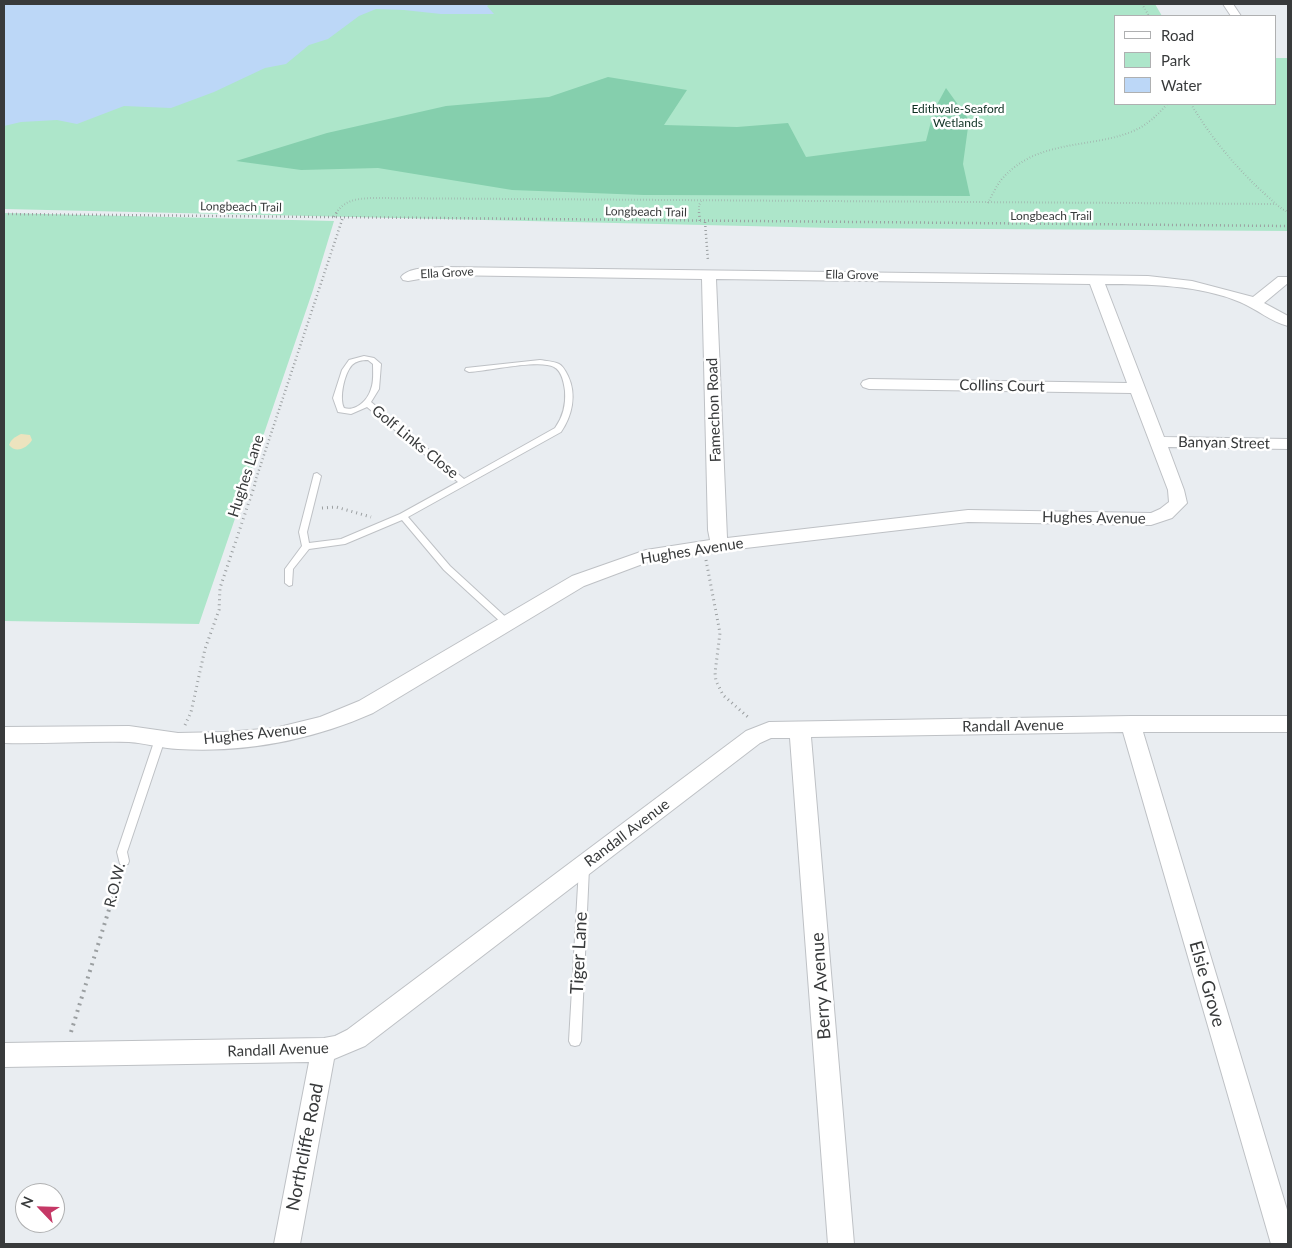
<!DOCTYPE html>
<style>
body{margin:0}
#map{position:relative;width:1292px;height:1248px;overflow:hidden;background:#e9edf1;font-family:Lato,sans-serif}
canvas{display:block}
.frame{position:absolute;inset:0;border:5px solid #383a3b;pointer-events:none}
.legend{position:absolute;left:1114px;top:15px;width:162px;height:90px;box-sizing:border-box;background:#fff;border:1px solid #afb0b1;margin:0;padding:6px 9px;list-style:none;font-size:15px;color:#383a3b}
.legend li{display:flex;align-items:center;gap:10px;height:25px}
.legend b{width:25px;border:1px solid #afb0b1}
.north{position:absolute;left:15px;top:1183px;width:50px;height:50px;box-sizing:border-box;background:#fff;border:1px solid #afb0b1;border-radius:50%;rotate:294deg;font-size:14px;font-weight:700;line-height:20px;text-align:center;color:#383a3b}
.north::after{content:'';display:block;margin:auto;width:18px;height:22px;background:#c53866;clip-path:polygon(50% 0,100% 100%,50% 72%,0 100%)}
</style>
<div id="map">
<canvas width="1292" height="1248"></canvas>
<div class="frame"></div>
<ul class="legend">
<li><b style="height:6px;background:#fff"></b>Road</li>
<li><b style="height:14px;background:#ade6ca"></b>Park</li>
<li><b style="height:14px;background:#bcd7f7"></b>Water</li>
</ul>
<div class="north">N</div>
</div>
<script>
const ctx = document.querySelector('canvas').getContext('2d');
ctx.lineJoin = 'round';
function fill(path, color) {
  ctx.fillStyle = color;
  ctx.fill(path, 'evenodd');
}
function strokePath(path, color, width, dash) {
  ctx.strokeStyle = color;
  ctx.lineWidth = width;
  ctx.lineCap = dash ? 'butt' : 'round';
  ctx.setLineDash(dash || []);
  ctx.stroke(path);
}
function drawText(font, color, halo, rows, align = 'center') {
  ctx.font = font + ' Lato,sans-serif';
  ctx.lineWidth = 5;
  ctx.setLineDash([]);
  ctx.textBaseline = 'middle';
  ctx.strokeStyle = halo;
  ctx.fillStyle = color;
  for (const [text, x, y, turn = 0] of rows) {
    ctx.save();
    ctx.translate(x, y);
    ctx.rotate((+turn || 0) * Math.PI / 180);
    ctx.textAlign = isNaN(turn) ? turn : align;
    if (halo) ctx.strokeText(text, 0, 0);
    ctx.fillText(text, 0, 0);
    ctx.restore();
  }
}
fill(new Path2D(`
 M 4,4 L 1155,4 L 1162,16 L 1116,16 L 1116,104 L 1276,104 L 1276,58 L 1288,58 L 1288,231 L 834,228 L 4,209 Z
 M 4,213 L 334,221 L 313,290 L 199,624 L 4,621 Z`), '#ade6ca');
fill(new Path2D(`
 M 608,77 L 687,90 L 664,125 L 737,127 L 788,123 L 806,157 L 926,141 L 934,110 L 946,88 L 969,120 L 963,164 L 970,196 L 644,195 L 512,190 L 378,168 L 301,170 L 236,161 L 327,133 L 446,106 L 549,97 Z`), '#85cfad');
fill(new Path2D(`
 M 21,434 L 30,435 L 32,440 C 27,448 16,454 9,445 C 11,439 15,437 21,434 Z`), '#ede3be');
fill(new Path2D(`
 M 4,4 L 490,4 L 487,6 L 494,14 L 441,14 L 404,10 L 376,9 L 359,16 L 328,39 L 309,45 L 286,64 L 265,68 L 214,92 L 171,108 L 124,106 L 77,124 L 57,120 L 21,122 L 4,126 Z`), '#bcd7f7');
const service = new Path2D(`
 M 364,356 L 374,358 L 381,364 L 379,389 L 371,402 L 464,479 L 555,428 C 563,417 566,405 565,391 C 564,383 562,371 554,367 C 540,359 488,371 469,372 L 465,370 L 466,368 L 540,360 C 546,361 553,361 559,364 C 563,366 566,372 568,376 C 577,395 572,416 561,432 L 408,517 L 450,566 L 510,621 L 511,623 L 510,625 L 504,625 L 444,570 L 402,520 L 345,544 L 309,549 L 293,569 L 292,585 L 289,586 L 285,583 L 285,569 L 302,546 L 299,532 L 314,474 L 317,473 L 321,476 L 307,532 L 309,543 L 341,539 L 400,514 L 458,482 L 367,407 L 351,414 L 338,412 L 333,398 L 342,370 L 349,360 ZM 368,360 L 373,364 C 373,372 374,382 371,389 C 368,400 356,412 344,408 C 339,398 344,374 352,365 C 356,361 362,360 368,360 Z
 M 160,735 L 163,736 L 165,739 L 127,852 L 129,861 L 128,864 L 124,865 L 120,864 L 117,852 L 155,739 L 157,736 Z
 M 584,864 L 588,865 L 589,868 L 581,1041 L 579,1045 L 575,1046 L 571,1045 L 569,1041 L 579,868 L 580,865 Z`);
const minor = new Path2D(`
 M 1223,4 L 1233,4 L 1241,16 L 1231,16 Z
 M 442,267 L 1148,276 L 1192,281 L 1253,297 L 1278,277 L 1288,277 L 1288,283 L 1264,303 L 1288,316 L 1288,326 C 1271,322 1257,309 1240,302 C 1199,285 1149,284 1105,284 L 1164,437 L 1288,439 L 1288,449 L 1168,447 L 1184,490 L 1187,503 L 1172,518 L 1151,525 L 968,522 L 703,553 L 648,562 L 584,586 L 373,713 C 312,740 245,753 178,749 C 161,748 145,743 129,742 C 87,741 45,744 4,743 L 4,727 L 129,726 L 178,733 L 226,732 L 275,728 L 320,717 L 359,701 L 572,576 L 646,550 L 710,540 L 708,530 L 702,279 L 442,275 L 408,281 L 403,280 L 401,277 C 409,267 430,268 442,267 ZM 716,279 L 1090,284 L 1127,383 L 869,379 L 863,381 L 861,384 L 863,387 L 869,389 L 1131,393 L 1168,490 L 1169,502 L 1160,509 L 1151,513 L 968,510 L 727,538 Z
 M 1131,716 L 1288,716 L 1288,732 L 1143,732 L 1288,1213 L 1288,1244 L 1271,1244 L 1123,732 L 811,737 L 854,1244 L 828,1244 L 790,738 L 771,738 L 760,743 L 365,1046 L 334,1059 L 300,1244 L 274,1244 L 309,1062 L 4,1067 L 4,1043 L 324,1038 L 335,1036 L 347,1030 L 746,731 L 769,722 Z`);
strokePath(service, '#bec1c5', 2);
strokePath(minor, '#bec1c5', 2);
strokePath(new Path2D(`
 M 1142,4 L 1149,16
 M 1191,104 C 1212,139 1236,168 1267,196 C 1274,202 1279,208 1288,212
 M 988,203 C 992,195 996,187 1001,180 C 1036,139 1087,149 1131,132 C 1146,126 1157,116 1167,104
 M 336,213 C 345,200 356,199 370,198 L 1276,204
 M 699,213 L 699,205 L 702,200`), '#9b9fa1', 2, [0.5, 2.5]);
strokePath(new Path2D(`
 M 699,212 L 700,222
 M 4,214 L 1288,226
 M 334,217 L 337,212
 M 705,222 L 708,261
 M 255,482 L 343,217`), '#9b9fa1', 2.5, [1, 3]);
strokePath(new Path2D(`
 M 322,508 L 336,507 L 371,517
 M 706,560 L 720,633 L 715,673 L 716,681 L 723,695 L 749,718
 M 185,725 L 191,712 L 205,649 L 219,610 L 220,588 L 256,481`), '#9b9fa1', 3, [1, 4]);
strokePath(new Path2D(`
 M 71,1032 L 120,874`), '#9b9fa1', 4, [2, 5]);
fill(service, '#fff');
fill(minor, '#fff');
drawText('12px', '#0e3022', '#fff', [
 ["Edithvale-Seaford",958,109],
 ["Wetlands",958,123]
]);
drawText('12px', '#383a3b', '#fff', [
 ["Longbeach Trail",241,207,1],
 ["Longbeach Trail",646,212,1],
 ["Longbeach Trail",1051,216],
 ["Ella Grove",447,273,-3],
 ["Ella Grove",852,275,1]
]);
drawText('15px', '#383a3b', '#fff', [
 ["Collins Court",1002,386,1],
 ["Famechon Road",714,410,-92],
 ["Golf Links Close",415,442,39],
 ["Banyan Street",1224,443,1],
 ["Hughes Lane",246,476,-72],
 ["Hughes Avenue",1094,518,1],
 ["Hughes Avenue",692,551,-9],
 ["Randall Avenue",1013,726,-1],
 ["Hughes Avenue",255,734,-6],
 ["Randall Avenue",627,833,-37],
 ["R.O.W.",115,885,-76],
 ["Randall Avenue",278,1050,-2]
]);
drawText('18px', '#383a3b', '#fff', [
 ["Tiger Lane",579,953,-87],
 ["Elsie Grove",1207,984,74],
 ["Berry Avenue",821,986,-94],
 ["Northcliffe Road",305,1147,-79]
]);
</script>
